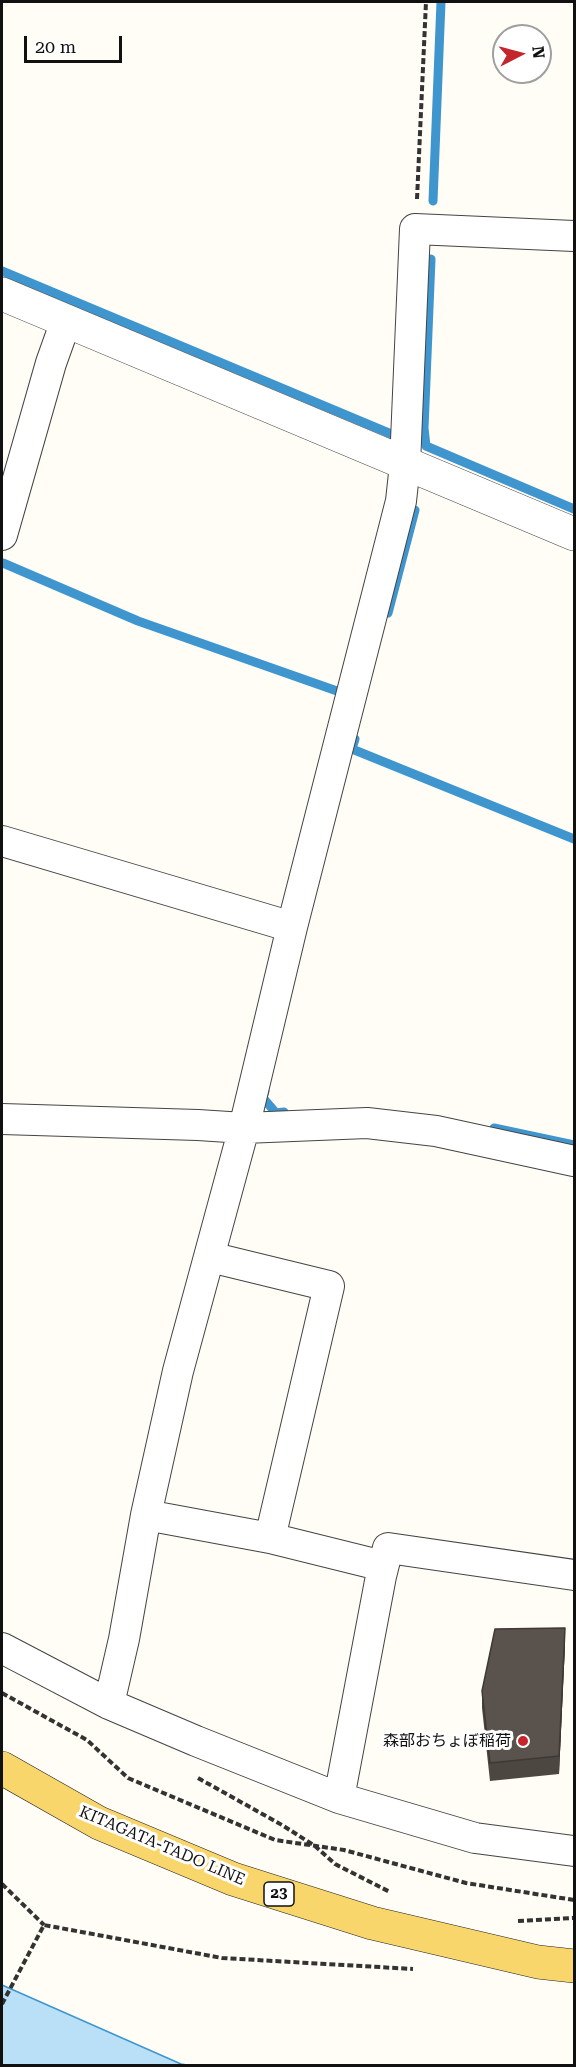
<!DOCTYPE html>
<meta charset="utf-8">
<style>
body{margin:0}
#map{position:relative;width:576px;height:2067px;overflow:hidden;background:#fffdf5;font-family:"Roboto Serif",serif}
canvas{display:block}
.frame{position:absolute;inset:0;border:3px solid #111;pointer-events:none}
.north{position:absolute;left:492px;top:24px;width:60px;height:60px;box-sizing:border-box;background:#fff;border:2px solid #a0a0a0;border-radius:50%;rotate:84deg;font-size:16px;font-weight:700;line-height:24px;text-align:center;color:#111}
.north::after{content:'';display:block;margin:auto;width:21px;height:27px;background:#c4262e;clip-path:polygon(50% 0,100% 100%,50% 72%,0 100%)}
.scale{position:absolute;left:24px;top:36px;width:98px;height:27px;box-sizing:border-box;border:3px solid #111;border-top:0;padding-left:8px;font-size:18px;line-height:21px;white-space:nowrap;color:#111;-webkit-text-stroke:4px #fff;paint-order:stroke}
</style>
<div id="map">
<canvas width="576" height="2067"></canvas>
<div class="frame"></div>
<div class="north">N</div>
<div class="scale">20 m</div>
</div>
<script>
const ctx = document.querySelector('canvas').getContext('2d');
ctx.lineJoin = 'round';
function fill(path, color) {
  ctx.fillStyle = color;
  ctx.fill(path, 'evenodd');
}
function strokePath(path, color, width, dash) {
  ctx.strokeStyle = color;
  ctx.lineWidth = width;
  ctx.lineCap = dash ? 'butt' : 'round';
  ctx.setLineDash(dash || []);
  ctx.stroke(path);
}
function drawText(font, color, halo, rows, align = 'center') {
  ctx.font = font + ' "Roboto Serif","Noto Sans JP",serif';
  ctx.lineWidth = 6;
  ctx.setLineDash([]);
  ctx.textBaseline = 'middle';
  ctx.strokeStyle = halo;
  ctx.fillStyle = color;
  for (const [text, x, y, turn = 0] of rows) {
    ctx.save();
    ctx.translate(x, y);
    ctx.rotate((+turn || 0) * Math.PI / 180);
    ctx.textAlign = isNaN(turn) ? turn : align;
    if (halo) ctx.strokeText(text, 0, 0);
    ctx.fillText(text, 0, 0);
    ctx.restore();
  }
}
const water = new Path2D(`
 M 2,1985 L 181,2064 L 187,2065 L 2,2065 Z`);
fill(water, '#b9e0f7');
strokePath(water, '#3f96cf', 1.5);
strokePath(new Path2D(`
 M 433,201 L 441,2
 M 431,259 L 424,428 L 426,446 L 574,509
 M 2,271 L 396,436
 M 3,563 L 138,621 L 337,691
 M 388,613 L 415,510
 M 355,739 L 352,749 L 574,839
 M 265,1091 L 263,1098 L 276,1113 L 284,1112
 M 494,1128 L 574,1145`), '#3f96cf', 9);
const minor = new Path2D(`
 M 2,535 L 51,363 L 66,321
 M 2,841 L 292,927
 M 2,1119 L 198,1125 L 244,1128 L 367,1123 L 436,1131 L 574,1161
 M 210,1257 L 329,1286 L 270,1538
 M 146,1515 L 270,1538 L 383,1566
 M 2,1648 L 109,1704 L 196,1741 L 339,1798 L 475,1838 L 574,1851
 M 109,1704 L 124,1639 L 146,1515 L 178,1371 L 244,1128 L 292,927 L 401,501 L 405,464 L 415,229 L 574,236
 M 339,1798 L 381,1576 L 388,1548 L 574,1575`);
const tertiary = new Path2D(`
 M 2,294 L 574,534`);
const primary = new Path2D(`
 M 2,1768 L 99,1823 L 233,1879 L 372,1923 L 538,1962 L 574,1966`);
strokePath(minor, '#444', 32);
strokePath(tertiary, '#444', 34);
strokePath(primary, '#222', 34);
strokePath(new Path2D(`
 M 417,199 L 426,2
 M 2,1693 L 87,1740 L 128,1778 L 275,1840 L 344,1850 L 466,1883 L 574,1900
 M 198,1778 L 282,1825 L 315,1846 L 335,1864 L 390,1892
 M 2,1884 L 44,1925
 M 518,1921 L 574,1918
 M 2,2004 L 44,1925 L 222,1958 L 413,1969`), '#333', 4, [6, 3]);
strokePath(minor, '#fff', 30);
strokePath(tertiary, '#fff', 33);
strokePath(primary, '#f9d66b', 33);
fill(new Path2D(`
 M 565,1645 L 559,1774 L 490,1781 L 482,1708 L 482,1691 Z`), '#4d4742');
fill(new Path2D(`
 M 565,1628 L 565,1645 L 559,1774 L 559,1756 Z`), '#3f3936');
const building = new Path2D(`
 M 565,1628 L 559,1756 L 490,1763 L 482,1691 L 495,1629 Z`);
fill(building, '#5a524d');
strokePath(building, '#3f3936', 1.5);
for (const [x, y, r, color] of [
 [523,1741,6,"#c4262e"]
]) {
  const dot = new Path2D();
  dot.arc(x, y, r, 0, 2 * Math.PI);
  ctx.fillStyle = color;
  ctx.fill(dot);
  strokePath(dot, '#fff', 2);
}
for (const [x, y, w] of [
 [279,1894,30]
]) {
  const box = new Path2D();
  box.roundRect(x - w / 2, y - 12, w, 24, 4.5);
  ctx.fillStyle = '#fff';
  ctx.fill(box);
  strokePath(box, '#111', 1.5);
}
drawText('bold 15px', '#111', null, [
 ["23",279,1894]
]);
drawText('16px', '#111', '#fff', [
 ["森部おちょぼ稲荷",511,1741]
], 'right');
drawText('16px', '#111', '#fff', [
 ["KITAGATA-TADO LINE",162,1846,23]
]);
</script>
